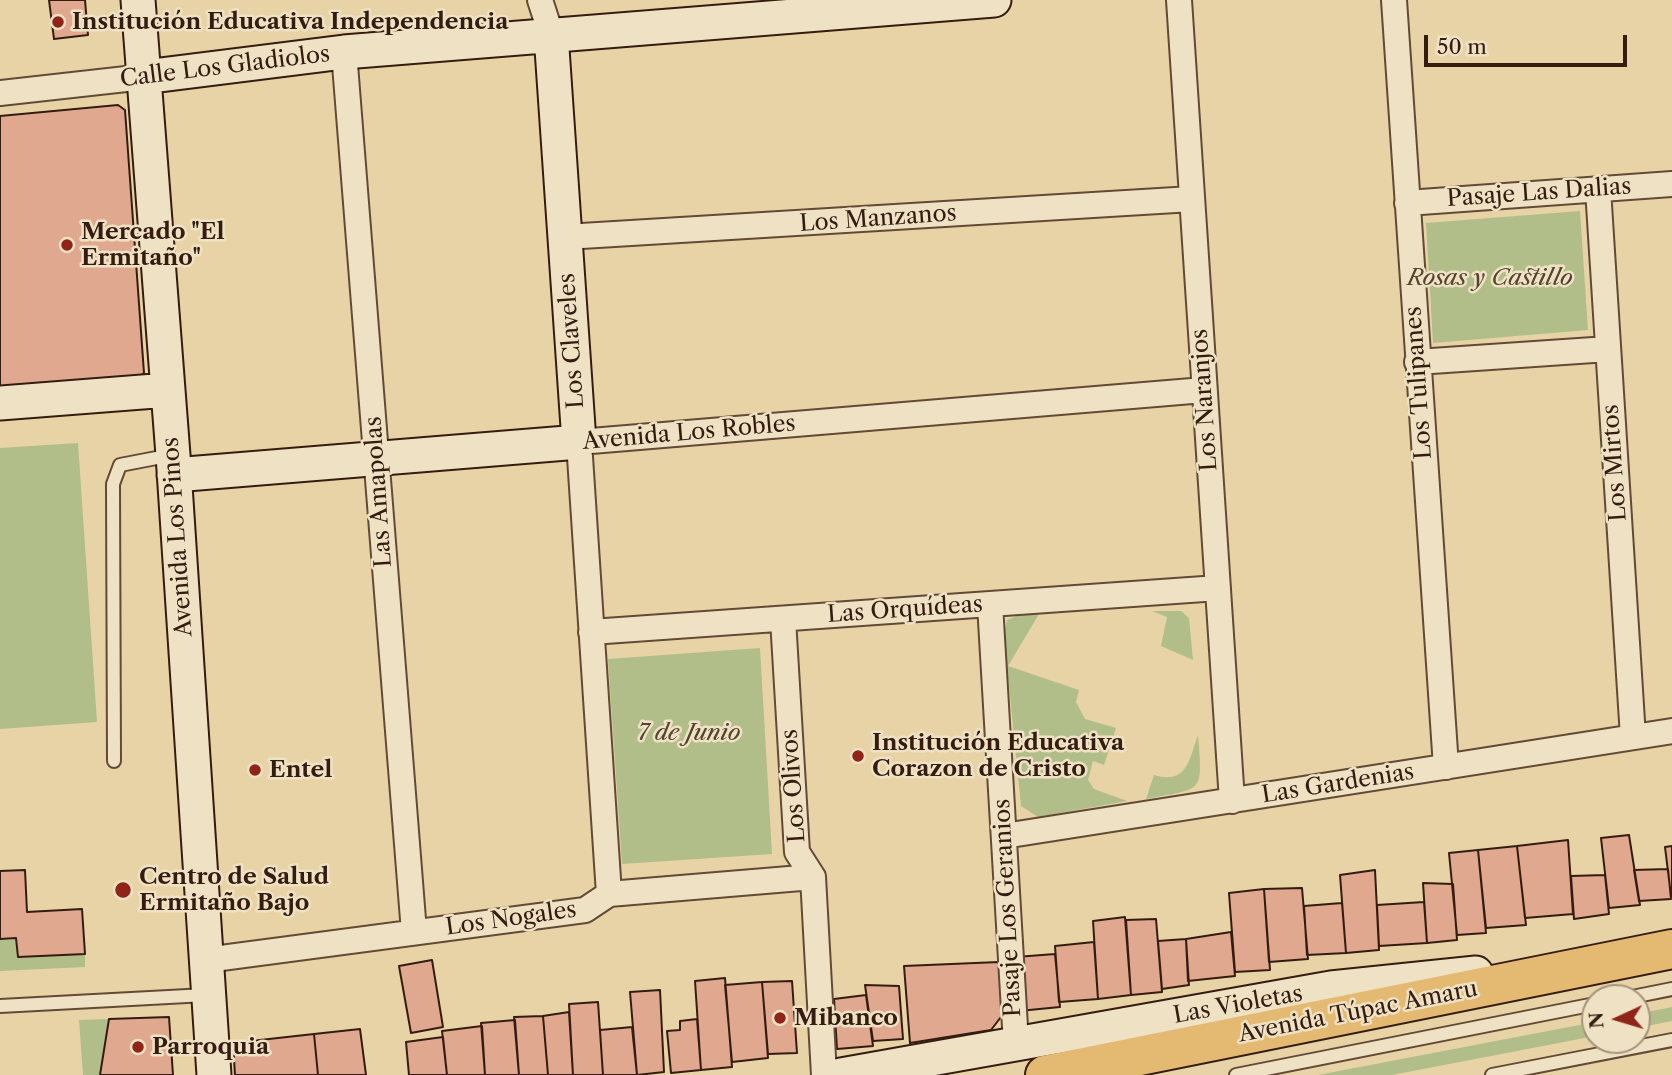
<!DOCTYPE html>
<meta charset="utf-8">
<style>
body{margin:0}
#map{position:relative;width:1672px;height:1075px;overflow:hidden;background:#e7d3a5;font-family:"Libre Caslon Text",serif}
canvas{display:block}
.north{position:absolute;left:1581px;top:984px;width:70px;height:70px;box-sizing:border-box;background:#efe2c4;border:2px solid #a5937c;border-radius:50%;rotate:266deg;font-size:19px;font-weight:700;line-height:28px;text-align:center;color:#351c11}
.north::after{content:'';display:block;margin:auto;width:24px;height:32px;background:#8f2418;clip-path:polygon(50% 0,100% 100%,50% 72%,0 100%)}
.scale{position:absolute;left:1424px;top:35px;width:203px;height:32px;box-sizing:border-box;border:4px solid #351c11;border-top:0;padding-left:9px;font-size:21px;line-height:24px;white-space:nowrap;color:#351c11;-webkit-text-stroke:5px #efe2c4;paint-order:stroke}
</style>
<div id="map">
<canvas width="1672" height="1075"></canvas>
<div class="north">N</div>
<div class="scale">50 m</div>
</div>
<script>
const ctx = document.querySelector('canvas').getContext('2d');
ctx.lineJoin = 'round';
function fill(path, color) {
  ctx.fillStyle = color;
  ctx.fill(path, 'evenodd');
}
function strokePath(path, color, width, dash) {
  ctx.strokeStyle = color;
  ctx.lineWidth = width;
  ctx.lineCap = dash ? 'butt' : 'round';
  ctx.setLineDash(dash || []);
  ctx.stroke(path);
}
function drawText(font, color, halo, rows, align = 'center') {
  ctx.font = font + ' "Libre Caslon Text",serif';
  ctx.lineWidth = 5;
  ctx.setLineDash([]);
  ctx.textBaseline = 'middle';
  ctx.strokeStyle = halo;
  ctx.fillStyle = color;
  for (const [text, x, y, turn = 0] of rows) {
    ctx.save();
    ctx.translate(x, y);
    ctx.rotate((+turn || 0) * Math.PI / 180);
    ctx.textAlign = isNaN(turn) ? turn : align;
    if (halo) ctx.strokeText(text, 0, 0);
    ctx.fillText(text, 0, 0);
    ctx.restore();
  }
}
fill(new Path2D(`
 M 1580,211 L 1588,330 L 1433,343 L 1426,223 Z
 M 78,443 L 97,722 L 0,729 L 0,448 Z
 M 1152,611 L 1181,611 L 1189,618 L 1193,660 L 1161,646 L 1167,617 Z
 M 1039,614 L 1008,666 L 1079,690 L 1076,702 L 1085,719 L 1116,728 L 1104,765 L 1093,761 L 1088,780 L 1094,789 L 1127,801 L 1038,817 L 1021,806 L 1004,635 L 1007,620 L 1019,615 Z
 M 760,648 L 772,854 L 622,864 L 608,659 Z
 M 1198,735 C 1203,795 1203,788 1146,799 L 1154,775 C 1187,785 1189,760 1198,735 Z
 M 16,938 L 18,957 L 85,954 L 85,967 L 0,971 L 0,939 Z
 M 1672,1007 L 1672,1021 L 1637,1028 L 1637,1014 Z
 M 109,1019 L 100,1075 L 83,1075 L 79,1020 Z
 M 1595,1022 L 1595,1036 L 1392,1075 L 1318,1075 Z`), '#b1be8a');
const building = new Path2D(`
 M 49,0 L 85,0 L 88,35 L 54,39 Z
 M 118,105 L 125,110 L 144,373 L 135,381 L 0,391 L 0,116 Z
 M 1629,835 L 1640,905 L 1609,908 L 1601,838 Z
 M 1568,840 L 1573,914 L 1525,918 L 1517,846 Z
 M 1517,846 L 1526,925 L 1486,928 L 1478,850 Z
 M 1672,846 L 1672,896 L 1671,896 L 1665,847 Z
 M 1478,850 L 1486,933 L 1457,935 L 1449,853 Z
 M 1668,869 L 1671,899 L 1639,901 L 1634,870 Z
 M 25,870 L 27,912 L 82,909 L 85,954 L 18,957 L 16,938 L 0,939 L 0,871 Z
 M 1375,870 L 1379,950 L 1346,953 L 1340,875 Z
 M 1605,875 L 1609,914 L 1574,919 L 1571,876 Z
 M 1423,883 L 1453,884 L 1457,940 L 1427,943 Z
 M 1302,888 L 1308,959 L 1269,962 L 1264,889 Z
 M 1264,889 L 1270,970 L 1235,972 L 1229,893 Z
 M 1424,902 L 1427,943 L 1379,946 L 1377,905 Z
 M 1342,903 L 1346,953 L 1307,955 L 1304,906 Z
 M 1125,917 L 1131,995 L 1098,999 L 1093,921 Z
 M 1156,919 L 1162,992 L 1131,995 L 1126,920 Z
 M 1231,932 L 1235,976 L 1188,981 L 1186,939 Z
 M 1186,939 L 1189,985 L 1162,989 L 1158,941 Z
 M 1094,942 L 1098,999 L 1059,1002 L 1055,946 Z
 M 1055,954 L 1060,1007 L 1019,1011 L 1016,957 Z
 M 432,960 L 443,1027 L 411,1033 L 399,966 Z
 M 999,962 L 1004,1013 L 991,1030 L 910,1043 L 904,966 Z
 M 725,978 L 732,1067 L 701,1070 L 695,981 Z
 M 792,981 L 797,1053 L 768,1054 L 762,982 Z
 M 762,982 L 768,1058 L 732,1062 L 725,985 Z
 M 865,985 L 899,986 L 903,1039 L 873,1041 Z
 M 660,990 L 664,1072 L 637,1075 L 630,992 Z
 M 866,995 L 873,1046 L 837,1049 L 834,999 Z
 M 598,1002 L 603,1075 L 573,1075 L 569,1004 Z
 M 569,1012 L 573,1075 L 548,1075 L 543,1016 Z
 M 543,1016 L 548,1075 L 519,1075 L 514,1017 Z
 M 169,1017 L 173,1075 L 100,1075 L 109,1019 Z
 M 697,1019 L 701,1070 L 671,1073 L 667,1031 L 680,1030 L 680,1021 Z
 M 515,1020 L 519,1075 L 485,1075 L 481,1023 Z
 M 482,1026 L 485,1075 L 447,1075 L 442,1031 Z
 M 632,1027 L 637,1075 L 603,1075 L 600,1030 Z
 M 360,1029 L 366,1075 L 318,1075 L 314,1034 Z
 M 314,1034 L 318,1075 L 235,1075 L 233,1043 Z
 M 443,1037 L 447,1075 L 409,1075 L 406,1042 Z`);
fill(building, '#e0a88e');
strokePath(building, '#351c11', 2);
const lane = new Path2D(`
 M 114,761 L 113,484 L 120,465 L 172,455
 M 1627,998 L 1672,989
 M 0,1006 L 206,995
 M 1236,1075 L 1595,1004
 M 1492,1075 L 1672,1040`);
const street = new Path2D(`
 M 540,0 L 551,34
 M 1179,0 L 1232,801
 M 1394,0 L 1446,767
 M 344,52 L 414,932
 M 0,93 L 144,77
 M 1598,189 L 1633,737
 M 1407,203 L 1672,184
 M 565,237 L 1192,199
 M 1417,362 L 1608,349
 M 990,604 L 1016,1044
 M 783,619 L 797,852 L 813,877 L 824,1075
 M 591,632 L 1218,588
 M 1004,836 L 1672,731
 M 609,894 L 579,442 L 1204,390
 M 206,960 L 585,910 L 609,894 L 813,877`);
const secondary = new Path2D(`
 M 138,0 L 173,455 L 214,1075
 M 144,77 L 344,52 L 994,0
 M 0,403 L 168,390
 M 174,475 L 579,442 L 551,34
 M 841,1075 L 1331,988 L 1476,973`);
const primary = new Path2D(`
 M 1045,1075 L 1672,949`);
strokePath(lane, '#624a36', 16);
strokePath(street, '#624a36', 28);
strokePath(secondary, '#351c11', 37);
strokePath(primary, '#351c11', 42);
strokePath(lane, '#efe2c4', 12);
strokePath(street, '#efe2c4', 24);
strokePath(secondary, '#efe2c4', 33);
strokePath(primary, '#e4ba72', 38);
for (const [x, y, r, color] of [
 [58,22,7,"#8f2418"],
 [67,245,7,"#8f2418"],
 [858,756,7,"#8f2418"],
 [255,770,7,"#8f2418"],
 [123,890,9,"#8f2418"],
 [780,1018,7,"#8f2418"],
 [138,1047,7,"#8f2418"]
]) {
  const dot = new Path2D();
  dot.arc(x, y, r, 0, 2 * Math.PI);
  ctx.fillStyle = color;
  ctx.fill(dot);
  strokePath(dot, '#efe2c4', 2.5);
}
drawText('bold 23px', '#351c11', '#efe2c4', [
 ["Institución Educativa Independencia",72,22],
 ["Mercado \"El",81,232],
 ["Ermitaño\"",81,258],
 ["Institución Educativa",872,743],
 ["Corazon de Cristo",872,769],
 ["Entel",269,770],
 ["Centro de Salud",139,877],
 ["Ermitaño Bajo",139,903],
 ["Mibanco",794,1018],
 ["Parroquia",152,1047]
], 'left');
drawText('23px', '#351c11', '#efe2c4', [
 ["Calle Los Gladiolos",225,67,-7],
 ["Pasaje Las Dalias",1539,193,-4],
 ["Los Manzanos",878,219,-4],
 ["Los Claveles",572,341,-94],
 ["Los Tulipanes",1419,383,-94],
 ["Los Naranjos",1205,400,-94],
 ["Avenida Los Robles",689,433,-5],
 ["Los Mirtos",1615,463,-94],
 ["Las Amapolas",379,492,-94],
 ["Avenida Los Pinos",178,537,-94],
 ["Las Orquídeas",905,610,-4],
 ["Las Gardenias",1338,784,-9],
 ["Los Olivos",794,786,-94],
 ["Pasaje Los Geranios",1008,908,-93],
 ["Los Nogales",511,919,-8],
 ["Las Violetas",1238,1005,-10],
 ["Avenida Túpac Amaru",1358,1012,-11]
]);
drawText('italic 23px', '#54442f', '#efe2c4', [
 ["Rosas y Castillo",1490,278],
 ["7 de Junio",689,733]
]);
</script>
